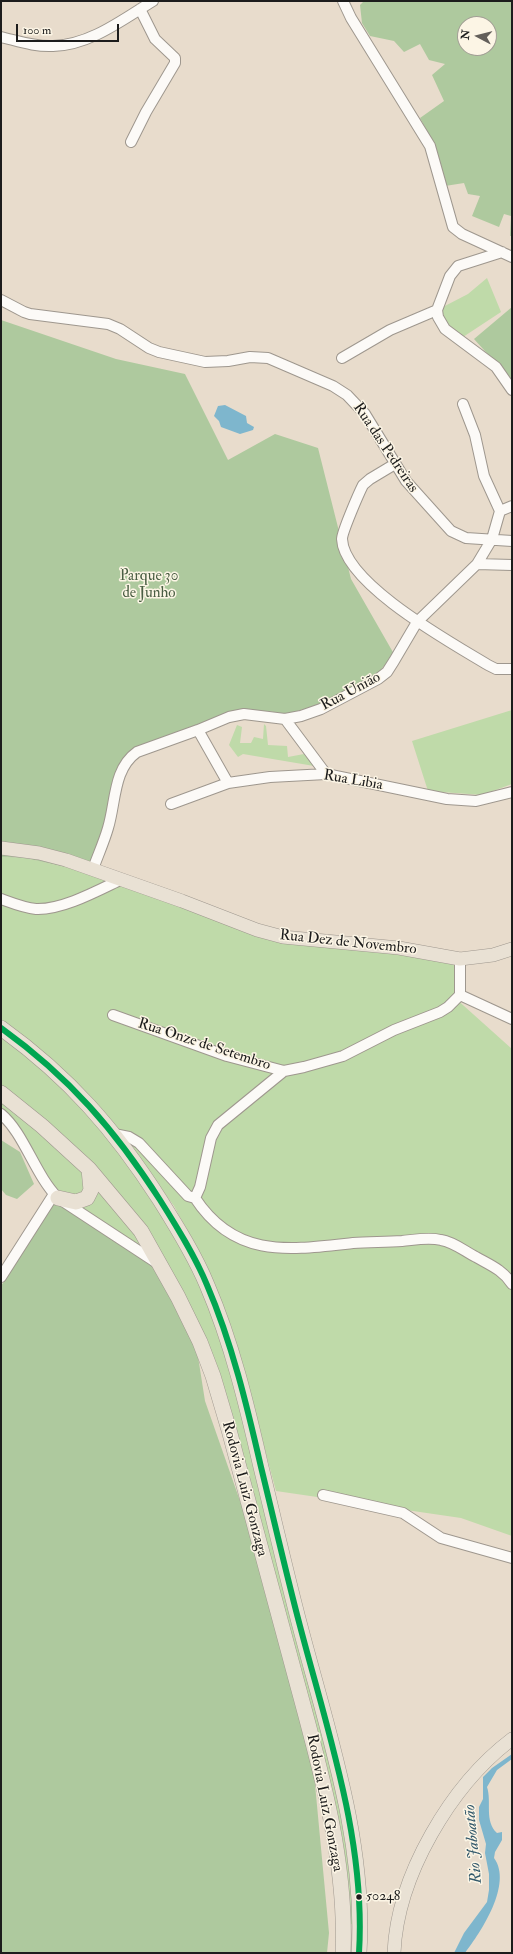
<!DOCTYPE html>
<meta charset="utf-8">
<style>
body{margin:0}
#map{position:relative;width:513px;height:1954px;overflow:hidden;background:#e8dccc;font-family:"IM FELL Double Pica",serif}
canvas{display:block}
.frame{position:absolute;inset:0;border:2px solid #1c1c1c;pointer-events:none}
.north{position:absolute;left:457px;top:16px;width:40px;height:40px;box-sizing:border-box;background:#fcf5e5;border:1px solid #a29e95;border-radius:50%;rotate:277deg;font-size:11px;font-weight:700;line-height:16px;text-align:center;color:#1c1c1c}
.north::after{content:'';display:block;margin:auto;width:14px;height:18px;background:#635f5a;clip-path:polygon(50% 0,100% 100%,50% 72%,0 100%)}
.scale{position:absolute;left:16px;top:24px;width:103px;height:18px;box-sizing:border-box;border:2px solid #1c1c1c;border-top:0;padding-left:5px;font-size:12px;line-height:14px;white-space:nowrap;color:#1c1c1c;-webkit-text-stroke:3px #fcf5e5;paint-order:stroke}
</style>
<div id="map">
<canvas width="513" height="1954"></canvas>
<div class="frame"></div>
<div class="north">N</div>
<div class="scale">100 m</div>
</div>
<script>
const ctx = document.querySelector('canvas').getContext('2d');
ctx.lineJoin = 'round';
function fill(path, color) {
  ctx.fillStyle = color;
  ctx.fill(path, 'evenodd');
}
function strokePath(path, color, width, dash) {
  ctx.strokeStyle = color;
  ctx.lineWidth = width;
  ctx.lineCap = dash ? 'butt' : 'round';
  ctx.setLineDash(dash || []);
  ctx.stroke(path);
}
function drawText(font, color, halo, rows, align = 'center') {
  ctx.font = font + ' "IM FELL Double Pica",serif';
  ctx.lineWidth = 3;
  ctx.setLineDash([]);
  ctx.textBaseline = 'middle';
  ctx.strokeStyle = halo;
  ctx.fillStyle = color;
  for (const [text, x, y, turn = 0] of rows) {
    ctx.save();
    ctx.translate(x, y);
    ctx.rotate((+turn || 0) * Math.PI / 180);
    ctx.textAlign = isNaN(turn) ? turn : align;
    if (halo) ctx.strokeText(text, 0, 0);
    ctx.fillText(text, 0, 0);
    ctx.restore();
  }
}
fill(new Path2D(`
 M 487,278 L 501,312 L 463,337 L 447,325 L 441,308 L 468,294 Z
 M 512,710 L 512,784 L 482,795 L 428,791 L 412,741 Z
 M 264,724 L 266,726 L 268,745 L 287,746 L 288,757 L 304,754 L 314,766 L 243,754 L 238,757 L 229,745 L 237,725 L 242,727 L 240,743 L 251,743 L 254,737 L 263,739 Z
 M 1,857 L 25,858 L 82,871 L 168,900 L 339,946 L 456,963 L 454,997 L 512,1049 L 512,1536 L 461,1518 L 276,1491 L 236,1342 L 208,1269 L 174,1206 L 102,1110 L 1,1029 Z
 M 1,1032 L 121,1138 L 215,1312 L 318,1689 L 362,1923 L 342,1925 L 338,1872 L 224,1407 L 144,1233 L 1,1090 Z
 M 1,1095 L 86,1171 L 89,1195 L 59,1195 L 1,1113 Z
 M 91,1173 L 155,1261 L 73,1203 L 78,1203 Z`), '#bfdaa9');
fill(new Path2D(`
 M 364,1 L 512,1 L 512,236 L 510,236 L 511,216 L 504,214 L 499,227 L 472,216 L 480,196 L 468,194 L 464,183 L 445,186 L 432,140 L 420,118 L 444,101 L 432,75 L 445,64 L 429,60 L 420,44 L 404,52 L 394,41 L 370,36 L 362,23 L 360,5 ZM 465,24 L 489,24 L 489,48 L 465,48 Z
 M 512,307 L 512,381 L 474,339 Z
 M 1,320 L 116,359 L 185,374 L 228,460 L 275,434 L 318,448 L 351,579 L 394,654 L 374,678 L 321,704 L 287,714 L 267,711 L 192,727 L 138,746 L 120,763 L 114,776 L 105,827 L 93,859 L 82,871 L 25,858 L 1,857 Z
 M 1,1140 L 20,1152 L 34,1184 L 17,1199 L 6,1195 L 1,1189 Z
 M 53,1202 L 114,1236 L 159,1266 L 196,1344 L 205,1401 L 267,1578 L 313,1763 L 329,1933 L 327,1953 L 1,1953 L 1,1286 Z`), '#aec99e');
fill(new Path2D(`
 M 225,405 L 246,416 L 247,423 L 254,427 L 253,430 L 240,434 L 221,427 L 219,421 L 214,416 L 218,406 Z
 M 512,1754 L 512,1759 L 497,1770 L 487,1787 C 492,1802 484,1821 497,1833 L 502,1832 L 502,1840 L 495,1852 L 494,1858 C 513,1884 481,1932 465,1953 L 454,1953 L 464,1933 L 487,1902 L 489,1890 L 489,1874 L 485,1853 L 486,1844 L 479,1820 L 479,1807 L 483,1799 L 483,1777 L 492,1768 Z`), '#7eb6cd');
const minor = new Path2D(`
 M 343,1 L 351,18 L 430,146 L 453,227 L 462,234 L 512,257
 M 1,37 C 18,41 35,47 53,46 C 90,45 122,20 153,1
 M 131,142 L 146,112 L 175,63 L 175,58 L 155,39 L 140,9
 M 502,252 L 458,266 L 450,276 L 437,310 L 438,317 L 445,329 L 496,367 L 512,390
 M 1,300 L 24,312 L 30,314 L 108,324 L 120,329 L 149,348 L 159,352 L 205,362 L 228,361 L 250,357 L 268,358 L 333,386 L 347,395 L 365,414 L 406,481 L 451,531 L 466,538 L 512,541
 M 342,358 L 390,330 L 437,310
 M 395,464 L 370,479 L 363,485 C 359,493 342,532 342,539 C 344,584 452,643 488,665 L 496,669 L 512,669
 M 500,511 L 512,506
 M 477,564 L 512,565
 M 285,719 L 326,774
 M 198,730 L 228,783
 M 171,804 L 228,783 L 270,777 L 326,774 L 447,799 L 476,801 L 512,792
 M 93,869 C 98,855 104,842 108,828 C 116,802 113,769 137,752 L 198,730 L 229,717 L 244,714 L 285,719 L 301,716 L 321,709 L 378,679 L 387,672 L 394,661 L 417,622 L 477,564 L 492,539 L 500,511 L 484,476 L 475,435 L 463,404
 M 1,899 C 12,903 24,908 36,909 C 62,910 97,891 120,880
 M 460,995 L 460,959
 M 113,1015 L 227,1056 L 284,1071 L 304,1067 L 343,1056 L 394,1030 L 440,1012 L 448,1007 L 460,995 L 512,1019
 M 1,1114 C 24,1133 35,1175 58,1198 L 157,1263
 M 114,1134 L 129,1137 L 139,1143 L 188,1196 L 195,1198 L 200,1187 L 211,1138 L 218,1125 L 284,1071
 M 195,1198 C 235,1259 289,1250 353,1243 C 369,1242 385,1242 402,1241 C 414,1240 428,1237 441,1240 C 454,1242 464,1251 476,1257 C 490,1265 503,1270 512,1284
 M 1,1277 L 54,1194
 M 323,1495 L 403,1513 L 441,1538 L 512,1558`);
const major = new Path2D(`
 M 1,848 L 39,853 L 66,860 L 182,901 L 257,930 L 283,937 L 399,948 L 460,959 L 493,955 L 512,949
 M 394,1953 C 397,1876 451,1785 512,1739`);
const highway = new Path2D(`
 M 1,1028 C 69,1077 115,1130 160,1200 C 177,1227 195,1256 207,1285 C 232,1343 247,1406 261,1467 C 274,1520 286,1573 300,1626 C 328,1733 366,1842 359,1953
 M 1,1093 L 42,1126 L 89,1169 L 141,1231 L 178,1297 L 200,1342 L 213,1376 L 229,1430 C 251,1513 273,1596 296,1679 C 320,1768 347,1860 343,1953
 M 58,1198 L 76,1202 L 87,1198 L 91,1190 L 89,1169`);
strokePath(minor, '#9e978e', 12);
strokePath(major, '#9e978e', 14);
strokePath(highway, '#9e978e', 16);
strokePath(minor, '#fcfaf7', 10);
strokePath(major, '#e9e1d4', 13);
strokePath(highway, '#e9e1d4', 15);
strokePath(new Path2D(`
 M 1,1028 C 69,1077 115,1130 160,1200 C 177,1227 195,1256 207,1285 C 232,1343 247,1406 261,1467 C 274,1520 286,1573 300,1626 C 328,1733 366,1842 359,1953`), '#00a651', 6);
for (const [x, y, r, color] of [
 [359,1897,3.5,"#1c1c1c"]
]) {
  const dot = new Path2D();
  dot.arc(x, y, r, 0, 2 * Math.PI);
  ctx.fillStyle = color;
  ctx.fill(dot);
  strokePath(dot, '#fcf5e5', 1.5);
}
drawText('14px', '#1c1c1c', '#fcf5e5', [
 ["50248",366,1897]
], 'left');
drawText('15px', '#1c1c1c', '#fcf5e5', [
 ["Rua das Pedreiras",385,448,56],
 ["Rua União",351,692,-28],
 ["Rua Libia",353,781,10],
 ["Rua Dez de Novembro",348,943,6],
 ["Rua Onze de Setembro",204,1045,18],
 ["Rodovia Luiz Gonzaga",244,1489,75],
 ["Rodovia Luiz Gonzaga",324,1803,79]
]);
drawText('15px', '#4a5e43', '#fcf5e5', [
 ["Parque 30",149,577],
 ["de Junho",149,594]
]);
drawText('italic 16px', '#345a6c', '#fcf5e5', [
 ["Rio Jaboatão",474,1844,-95]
]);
</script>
